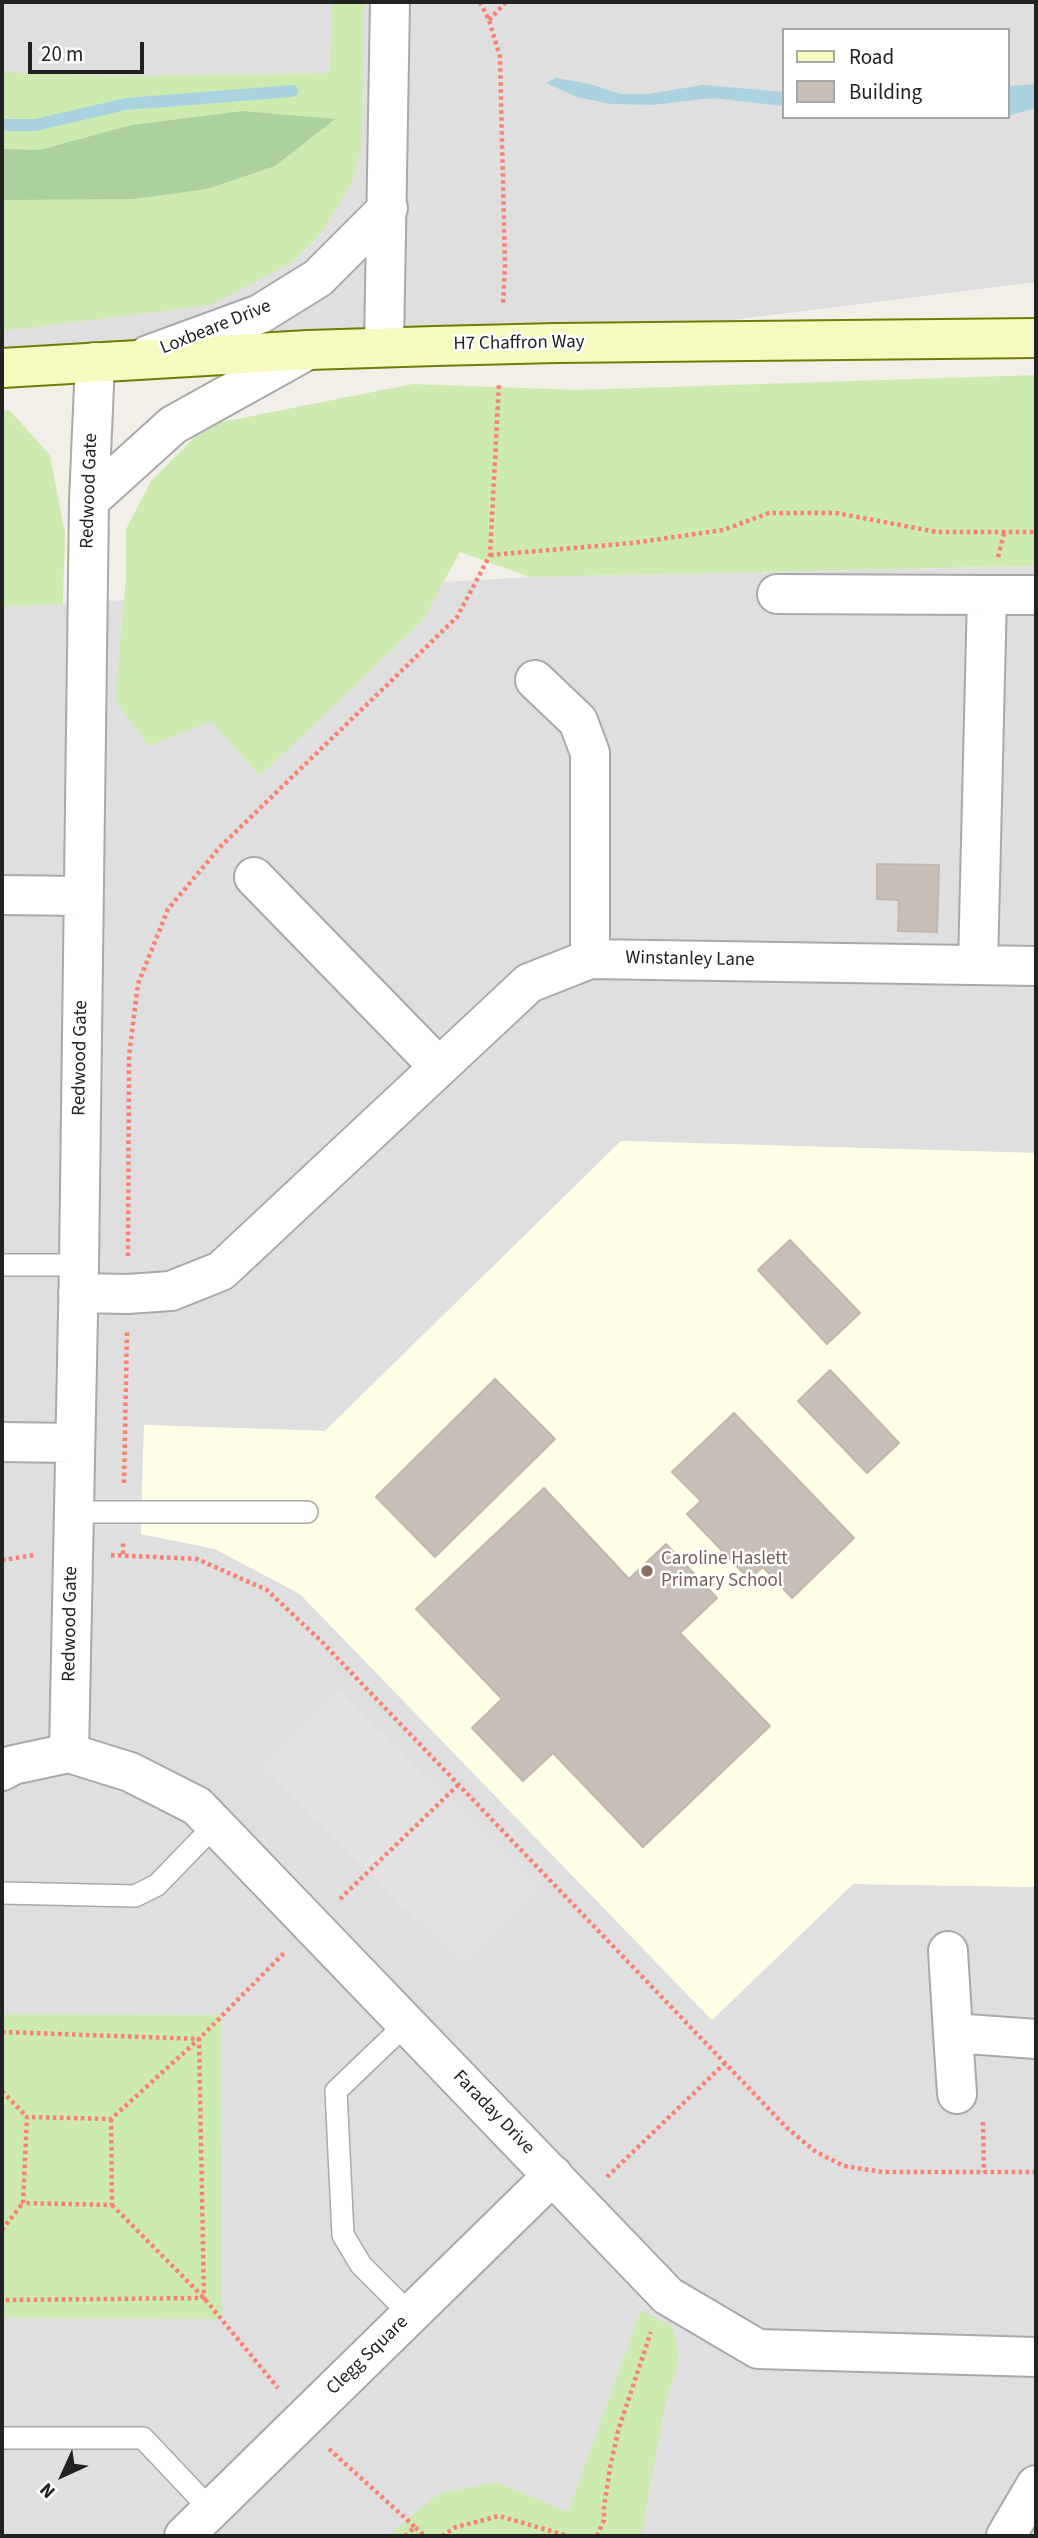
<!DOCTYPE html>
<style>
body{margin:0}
#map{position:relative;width:1038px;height:2538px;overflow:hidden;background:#f2efe9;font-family:"Source Sans 3",sans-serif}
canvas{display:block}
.frame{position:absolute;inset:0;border:4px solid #222;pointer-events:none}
.legend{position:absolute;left:782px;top:28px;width:228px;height:91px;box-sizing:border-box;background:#fff;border:2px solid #a7a7a7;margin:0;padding:9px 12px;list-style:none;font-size:21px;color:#222}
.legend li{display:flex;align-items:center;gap:14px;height:35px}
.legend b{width:35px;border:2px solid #a7a7a7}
.north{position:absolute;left:28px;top:2440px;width:70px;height:70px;-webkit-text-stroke:5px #fff;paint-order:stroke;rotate:225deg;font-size:19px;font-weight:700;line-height:28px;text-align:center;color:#222}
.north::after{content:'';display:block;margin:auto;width:24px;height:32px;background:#222;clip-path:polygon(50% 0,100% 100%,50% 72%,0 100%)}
.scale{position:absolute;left:28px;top:42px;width:116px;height:32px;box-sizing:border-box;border:4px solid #222;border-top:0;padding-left:9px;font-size:21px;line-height:24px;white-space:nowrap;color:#222;-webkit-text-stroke:5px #fff;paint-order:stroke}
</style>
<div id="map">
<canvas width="1038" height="2538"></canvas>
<div class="frame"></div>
<ul class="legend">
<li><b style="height:9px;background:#f7fabf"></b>Road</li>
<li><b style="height:19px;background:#c7bfb8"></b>Building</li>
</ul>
<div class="north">N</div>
<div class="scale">20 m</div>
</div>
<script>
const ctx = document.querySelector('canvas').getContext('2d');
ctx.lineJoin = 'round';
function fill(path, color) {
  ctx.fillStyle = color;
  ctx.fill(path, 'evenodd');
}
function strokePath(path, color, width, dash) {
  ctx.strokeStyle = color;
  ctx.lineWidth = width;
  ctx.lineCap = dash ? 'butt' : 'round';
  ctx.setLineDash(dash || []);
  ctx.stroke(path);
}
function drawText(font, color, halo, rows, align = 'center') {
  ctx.font = font + ' "Source Sans 3",sans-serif';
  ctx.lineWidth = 5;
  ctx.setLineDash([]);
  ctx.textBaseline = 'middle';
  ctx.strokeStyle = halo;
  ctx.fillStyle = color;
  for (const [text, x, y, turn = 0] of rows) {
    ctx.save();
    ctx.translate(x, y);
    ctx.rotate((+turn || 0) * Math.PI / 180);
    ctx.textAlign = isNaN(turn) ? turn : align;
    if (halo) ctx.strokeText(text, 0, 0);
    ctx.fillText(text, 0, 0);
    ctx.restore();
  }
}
fill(new Path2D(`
 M 2,2 L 1036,2 L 1036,282 L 557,342 L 2,368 ZM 784,30 L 1008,30 L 1008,117 L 784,117 Z
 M 1036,566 L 1036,1153 L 621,1141 L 325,1431 L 144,1425 L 141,1534 L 215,1549 L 300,1594 L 712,2020 L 853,1884 L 1036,1887 L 1036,2536 L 2,2536 L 2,607 L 530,577 Z`), '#e0dfdf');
fill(new Path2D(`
 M 621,1141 L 1036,1153 L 1036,1887 L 853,1884 L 712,2020 L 300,1594 L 215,1549 L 141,1534 L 144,1425 L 325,1431 Z`), '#ffffe5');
fill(new Path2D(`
 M 332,2 L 364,2 L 362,145 L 351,185 L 319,236 L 291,263 L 211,305 L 2,331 L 2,72 L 114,76 L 330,73 Z
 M 1036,375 L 1036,566 L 530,577 L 460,552 L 423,620 L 260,776 L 211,722 L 148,746 L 115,700 L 126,579 L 126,529 L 151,481 L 207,425 L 413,384 L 577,390 Z
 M 2,408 L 11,412 L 50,455 L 65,533 L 63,604 L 2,607 Z
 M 2,2014 L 221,2015 L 222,2319 L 2,2318 Z
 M 641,2310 L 673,2327 L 679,2358 L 664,2410 L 641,2536 L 388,2536 L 438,2494 L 496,2482 L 568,2512 Z`), '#cdebb0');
fill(new Path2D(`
 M 243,111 L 335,119 L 275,166 L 207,189 L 134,199 L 2,200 L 2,149 L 39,150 L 132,125 Z`), '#add19e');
fill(new Path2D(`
 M 338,1690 L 539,1887 L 463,1965 L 262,1768 Z`), '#e2e2e2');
fill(new Path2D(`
 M 556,78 L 590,84 L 620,94 L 648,94 L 703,85 L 784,92 L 784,106 L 712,98 L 653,105 L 611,104 L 577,97 L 546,83 Z
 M 1036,84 L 1036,108 L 1008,116 L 1008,86 Z`), '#aad3df');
strokePath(new Path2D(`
 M 2,125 L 35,125 L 126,104 L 292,91`), '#aad3df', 12);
const building = new Path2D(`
 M 877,864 L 939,865 L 937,932 L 898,931 L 899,900 L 877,899 Z
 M 790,1240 L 860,1313 L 827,1344 L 758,1270 Z
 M 830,1370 L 899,1443 L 867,1473 L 798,1401 Z
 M 495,1379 L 555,1439 L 435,1557 L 376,1497 Z
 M 734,1413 L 854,1538 L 792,1598 L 763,1567 L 749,1579 L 687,1514 L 701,1501 L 672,1472 Z
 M 544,1488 L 629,1579 L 666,1544 L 717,1598 L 680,1633 L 770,1726 L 643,1847 L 553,1753 L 523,1781 L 472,1728 L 502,1699 L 416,1609 Z`);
fill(building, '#c7bfb8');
strokePath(building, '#c4b6ab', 2);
const lane = new Path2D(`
 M 2,1265 L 79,1265
 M 73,1512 L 307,1512
 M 2,1893 L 135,1896 L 157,1885 L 215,1825
 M 407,2023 L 336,2091 L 343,2235 L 361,2265 L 411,2315
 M 2,2438 L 143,2438 L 211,2510`);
const street = new Path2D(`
 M 384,347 L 390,2
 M 148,355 L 260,314 L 318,278 L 388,208
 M 89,501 L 173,425 L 308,350
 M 777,594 L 987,595
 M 535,680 L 578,721 L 590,753 L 590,959
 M 254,877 L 439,1067
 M 2,895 L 82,896
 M 978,965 L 987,595 L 1036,595
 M 78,1293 L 127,1294 L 171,1291 L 221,1271 L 529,983 L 590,959 L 1036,966
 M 2,1442 L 74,1443
 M 69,1753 L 79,1265 L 89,501 L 95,362
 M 2,1771 L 13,1765 L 69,1753 L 130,1772 L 197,1806 L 668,2296 L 758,2349 L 1036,2357
 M 948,1951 L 953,2033 L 1036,2039
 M 953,2033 L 957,2094
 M 184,2536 L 553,2175
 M 1006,2536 L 1036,2485`);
const secondary = new Path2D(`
 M 557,343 L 1036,338
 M 2,368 L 308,350 L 435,346`);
strokePath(lane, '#a9a9a9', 24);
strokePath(street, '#a9a9a9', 42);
strokePath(secondary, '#707d05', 42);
strokePath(new Path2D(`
 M 480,2 L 489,20 L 500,57 L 505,265 L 503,305
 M 489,20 L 506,2
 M 490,555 L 633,543 L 723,530 L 769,513 L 836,513 L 937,532 L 1036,532
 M 998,557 L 1004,533
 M 128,1256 L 129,1056 L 138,984 L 168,909 L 221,846 L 457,617 L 490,555 L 499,383
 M 124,1483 L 127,1331
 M 123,1554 L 123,1541
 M 111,1555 L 197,1559 L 267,1590 L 321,1641 L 787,2128 L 816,2152 L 844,2166 L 883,2172 L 1036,2172
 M 2,1560 L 35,1555
 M 340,1899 L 458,1785
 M 2,2032 L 199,2039 L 204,2298 L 2,2300
 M 2,2091 L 27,2117
 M 111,2119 L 112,2205 L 23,2203 L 27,2117 L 111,2119 L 199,2039 L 286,1951
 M 983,2122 L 984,2172
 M 607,2177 L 725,2063
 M 112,2205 L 204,2298 L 278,2388
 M 2,2230 L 23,2203
 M 329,2449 L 415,2527
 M 405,2536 L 415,2527 L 425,2536
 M 442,2536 L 456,2527 L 499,2516 L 568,2536
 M 597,2536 L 604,2520 L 604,2507 L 610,2468 L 618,2431 L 651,2332`), '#fa8072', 4.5, [3.5, 3.5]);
strokePath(lane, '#fff', 21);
strokePath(street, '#fff', 38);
strokePath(secondary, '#f7fabf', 38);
const secondaryBridge = new Path2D(`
 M 435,346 L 557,343`);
strokePath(secondaryBridge, '#707d05', 42, []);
strokePath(secondaryBridge, '#f7fabf', 38);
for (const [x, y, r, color] of [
 [647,1571,7,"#8d6e63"]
]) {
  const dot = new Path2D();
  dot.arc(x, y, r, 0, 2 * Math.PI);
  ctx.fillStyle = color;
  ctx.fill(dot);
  strokePath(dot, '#fff', 2.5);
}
drawText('19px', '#222', '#fff', [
 ["Loxbeare Drive",216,328,-22],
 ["H7 Chaffron Way",519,344,-1],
 ["Redwood Gate",90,491,-88],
 ["Winstanley Lane",690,960,1],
 ["Redwood Gate",81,1058,-89],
 ["Redwood Gate",71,1624,-89],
 ["Faraday Drive",493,2113,46],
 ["Clegg Square",368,2356,-44]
]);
drawText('19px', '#785e54', '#fff', [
 ["Caroline Haslett",661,1560],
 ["Primary School",661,1582]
], 'left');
</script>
